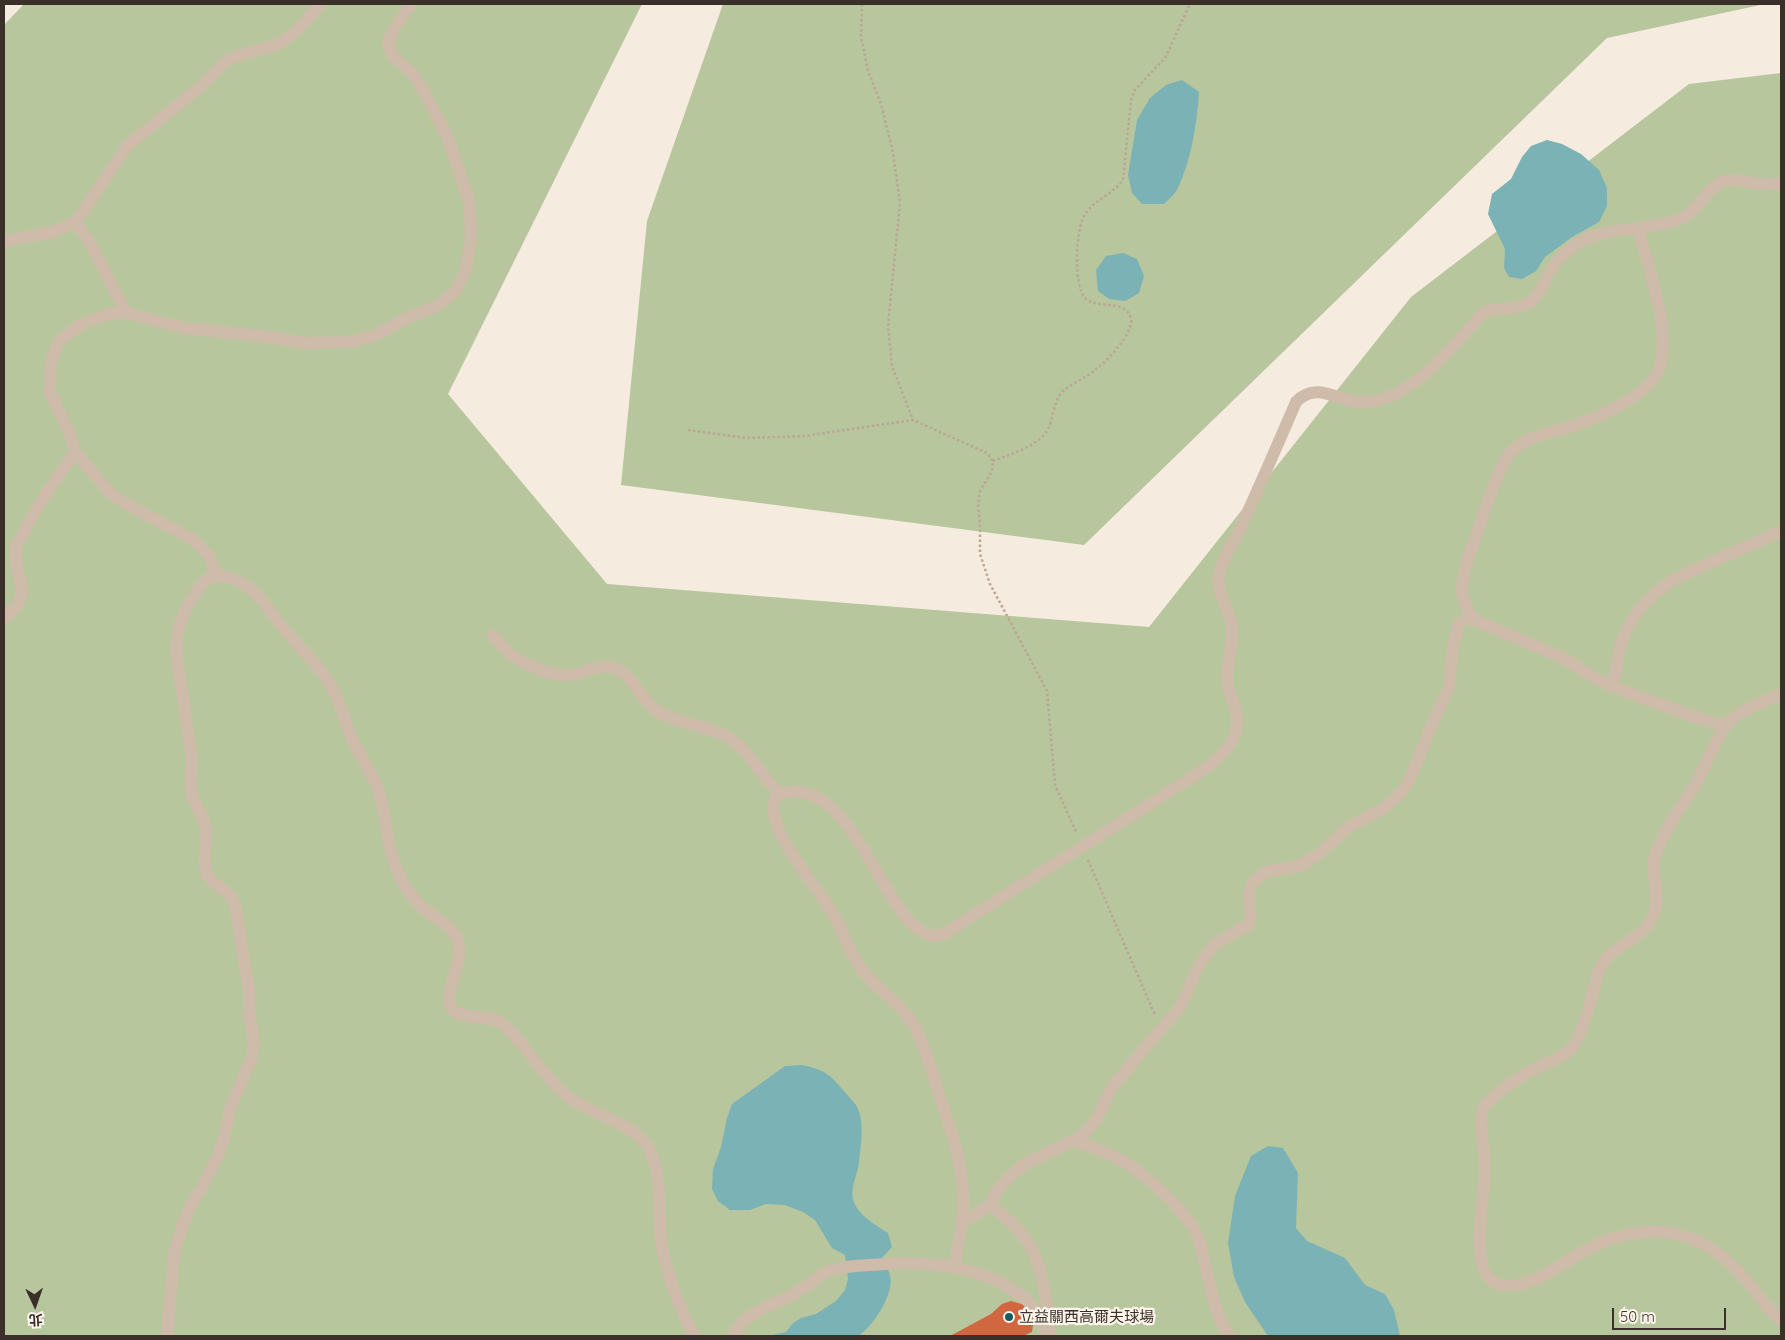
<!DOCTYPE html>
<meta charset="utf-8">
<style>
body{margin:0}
#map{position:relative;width:1785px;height:1340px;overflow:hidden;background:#f5ebdf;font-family:Quicksand,"Noto Sans TC",sans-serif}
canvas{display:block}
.frame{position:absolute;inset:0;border:5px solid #3b2f29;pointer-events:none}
.north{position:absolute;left:10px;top:1280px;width:50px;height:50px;-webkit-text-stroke:4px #fcf5ec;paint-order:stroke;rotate:177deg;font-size:14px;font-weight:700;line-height:20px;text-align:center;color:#3b2f29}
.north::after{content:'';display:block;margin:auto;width:18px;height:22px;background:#3b2f29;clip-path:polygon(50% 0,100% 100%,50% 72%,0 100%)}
.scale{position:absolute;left:1612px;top:1308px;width:114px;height:22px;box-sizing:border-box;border:2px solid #3b2f29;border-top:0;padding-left:6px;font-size:15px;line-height:18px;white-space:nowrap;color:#3b2f29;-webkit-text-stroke:4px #fcf5ec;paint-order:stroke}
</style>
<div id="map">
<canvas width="1785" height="1340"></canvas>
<div class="frame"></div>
<div class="north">北</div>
<div class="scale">50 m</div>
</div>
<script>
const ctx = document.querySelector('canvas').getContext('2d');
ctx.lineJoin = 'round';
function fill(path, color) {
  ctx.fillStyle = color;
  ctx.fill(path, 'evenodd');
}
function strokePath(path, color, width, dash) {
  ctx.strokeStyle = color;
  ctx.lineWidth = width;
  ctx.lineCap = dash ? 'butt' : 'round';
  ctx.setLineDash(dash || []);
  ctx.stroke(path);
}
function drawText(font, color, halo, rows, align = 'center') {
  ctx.font = font + ' Quicksand,"Noto Sans TC",sans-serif';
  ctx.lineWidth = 4.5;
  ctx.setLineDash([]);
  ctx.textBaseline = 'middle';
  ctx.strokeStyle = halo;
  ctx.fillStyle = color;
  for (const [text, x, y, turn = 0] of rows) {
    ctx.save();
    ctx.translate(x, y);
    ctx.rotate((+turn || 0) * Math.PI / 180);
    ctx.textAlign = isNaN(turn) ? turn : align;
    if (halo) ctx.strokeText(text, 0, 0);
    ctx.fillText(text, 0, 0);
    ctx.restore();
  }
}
fill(new Path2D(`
 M 24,4 L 642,4 L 448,394 L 607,584 L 1149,627 L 1411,297 L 1689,84 L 1781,73 L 1781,1336 L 4,1336 L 4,25 Z
 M 723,4 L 1765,4 L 1607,38 L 1084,545 L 621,485 L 647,221 Z`), '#b7c69d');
fill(new Path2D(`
 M 1182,80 L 1199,92 C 1197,124 1191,161 1177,190 C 1174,195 1168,200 1164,204 L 1142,204 L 1132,193 L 1128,175 L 1137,120 L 1150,98 L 1166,85 Z
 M 1547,140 L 1562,144 L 1581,154 L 1599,170 L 1607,188 L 1607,206 L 1599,222 L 1572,237 L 1545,257 L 1536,271 L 1522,279 L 1509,277 L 1504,268 L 1505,249 L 1488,214 L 1492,194 L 1511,179 L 1522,157 L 1531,146 Z
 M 1123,253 L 1137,259 L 1144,276 L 1139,293 L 1125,301 L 1109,299 L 1098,291 L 1096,270 L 1106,256 Z
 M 802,1065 C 824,1070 829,1073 843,1090 C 847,1095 852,1100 856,1105 C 865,1120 861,1145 859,1162 C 858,1173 850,1188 853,1199 C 857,1215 876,1225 888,1233 L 892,1247 L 882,1258 C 885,1264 889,1270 890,1276 C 895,1293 872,1328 858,1336 L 768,1336 L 786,1332 L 793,1323 L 801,1318 L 816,1314 L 836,1301 L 845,1290 L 848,1279 L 845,1255 L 832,1248 L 815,1220 L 803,1212 L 785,1205 L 766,1204 L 750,1210 L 730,1210 L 718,1201 L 712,1189 L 713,1169 L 721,1147 L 727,1118 L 732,1104 L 785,1066 Z
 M 1268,1146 L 1283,1148 L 1298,1173 L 1296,1228 L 1307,1241 L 1345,1258 L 1365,1285 L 1385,1294 L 1394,1310 L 1400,1336 L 1268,1336 L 1245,1302 L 1234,1277 L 1228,1243 L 1235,1196 L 1251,1156 Z`), '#7bb2b5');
fill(new Path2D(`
 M 1011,1301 L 1025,1305 L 1034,1319 L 1032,1332 L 1023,1336 L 950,1336 L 991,1314 L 1002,1304 Z`), '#d16741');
strokePath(new Path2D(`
 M 862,4 L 861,36 L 868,71 L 881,104 L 893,153 L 900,202 L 888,326 L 892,366 L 913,420
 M 688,430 L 746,438 L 804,436 L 913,420 L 987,453 L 993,461 L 992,471 L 980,491 L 978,504 L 980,524 L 980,554 L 990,584 L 1047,691 L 1055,785 L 1077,834
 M 993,461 C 1009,455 1028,449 1041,438 C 1056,425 1050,404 1063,391 C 1072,383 1086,378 1095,370 C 1106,362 1134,333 1131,319 C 1126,298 1096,310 1085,298 C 1073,284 1076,232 1084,216 C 1093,200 1112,195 1123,180 L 1131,100 L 1135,90 L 1165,58 L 1190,4
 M 1088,860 L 1155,1015`), '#bba593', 2.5, [2.5, 2.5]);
strokePath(new Path2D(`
 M 76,222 L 94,250 L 126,313
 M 4,241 L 53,232 L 76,222 L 127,146 L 201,86 L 228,59 L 279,44 L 296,31 L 321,4
 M 75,452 L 111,494 L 130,506 L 194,540 L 209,556 L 217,575
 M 4,618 C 39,590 11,577 16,548 C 17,543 21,538 23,534 C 37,505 56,479 75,452 L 70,434 L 50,392 L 51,362 L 59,341 L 80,325 L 111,313 L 126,313 L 185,328 L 261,336 L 305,343 L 349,342 L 374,336 L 405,319 L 439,305 L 456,290 L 466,269 L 471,240 L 470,204 L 448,138 L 427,97 L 413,74 L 393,56 L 388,44 L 392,32 L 411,4
 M 1472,619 C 1470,613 1465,605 1463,598 C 1459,578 1470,555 1476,536 C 1482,518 1499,464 1511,452 C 1527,435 1552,433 1573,426 C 1597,418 1644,397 1656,375 C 1676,342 1647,264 1638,228
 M 493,636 C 499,642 504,648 509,653 C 526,666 556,679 577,674 C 589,670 601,664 614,668 C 634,674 640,700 657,711 C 680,726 712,724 735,742 C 753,756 762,779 780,793
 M 1610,686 L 1695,717 L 1726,726
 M 1781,694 C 1765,701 1743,709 1730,721 C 1717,733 1706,766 1697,782 C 1684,804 1659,836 1654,860 C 1652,878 1660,896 1654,913 C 1646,939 1615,943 1602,964 C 1597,971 1596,981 1594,989 C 1589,1006 1585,1024 1577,1040 C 1569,1057 1550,1061 1535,1069 C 1522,1075 1510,1084 1499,1092 C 1494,1096 1487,1101 1484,1107 C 1477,1123 1486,1152 1485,1170 C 1484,1195 1471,1262 1490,1279 C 1515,1303 1567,1259 1590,1248 C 1614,1236 1645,1228 1672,1233 C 1696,1238 1719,1251 1736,1269 C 1752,1285 1763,1306 1781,1320
 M 1191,778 C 1210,766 1240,745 1237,718 C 1236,704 1227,692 1227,678 C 1227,660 1235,640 1231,622 C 1227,606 1216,592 1219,575 C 1222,558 1234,542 1241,527 C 1260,485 1278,444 1296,402 C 1319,378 1343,407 1371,402 C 1415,395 1454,345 1483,313 C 1497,306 1513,311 1527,304 C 1539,298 1543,284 1549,273 C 1556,262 1566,249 1578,243 C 1609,225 1649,232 1682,218 C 1700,210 1707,184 1728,180 C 1737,179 1746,182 1755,183 C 1763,184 1772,184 1781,184
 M 944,934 C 889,953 863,781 787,792 C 780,793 776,795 774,802 C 767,831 817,887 832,912 C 843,930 849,953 862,970 C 878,991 904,1005 916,1029 C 926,1049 932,1072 939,1094 C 949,1125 961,1158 963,1190 C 965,1216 959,1241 954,1266
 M 1073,1140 C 1090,1147 1110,1153 1126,1163 C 1150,1179 1179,1204 1194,1229 C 1200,1239 1203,1254 1205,1265 C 1212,1291 1214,1315 1230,1336
 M 962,1222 L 991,1205
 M 167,1336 L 174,1254 L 182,1227 L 191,1205 L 201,1189 L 216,1160 L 223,1142 L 231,1106 L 252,1057 L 254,1043 L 249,1010 L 249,990 L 236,910 C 235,906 233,900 231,897 C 224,888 212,885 207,874 C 201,860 208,843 206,828 C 203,814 193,804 191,790 C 190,777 193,764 191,750 C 187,728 184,706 181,684 C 175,650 172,631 191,600 C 196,593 200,584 208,579 C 214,575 220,576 227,577 C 258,585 269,613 289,635 C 302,650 318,664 328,681 C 339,698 344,718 351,736 C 358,753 369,768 376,784 C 384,803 385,823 389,843 C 391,856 396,868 402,881 C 407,890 414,900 422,907 C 434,918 450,924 457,938 C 467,960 440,993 453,1010 C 461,1019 486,1015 498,1021 C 507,1026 515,1036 522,1044 C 537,1063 552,1085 571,1099 C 594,1116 635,1123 649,1149 C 664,1178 657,1211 661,1241 C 666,1272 680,1308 694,1336
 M 732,1336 C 752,1306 769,1309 797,1292 C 809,1286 819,1274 832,1270 C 844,1266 857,1266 870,1265 C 922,1260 980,1263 1023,1297 C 1034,1306 1040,1318 1046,1331
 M 1050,1336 C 1048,1309 1044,1270 1030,1246 C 1021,1230 1005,1217 991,1205 L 996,1192 L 1005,1181 L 1023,1165 L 1082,1136 L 1097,1119 L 1112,1087 L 1181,1006 L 1197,968 L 1215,944 L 1248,925 L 1251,918 L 1249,895 L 1251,886 L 1256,879 L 1266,872 L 1299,866 L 1319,854 L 1347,828 L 1384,808 L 1403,791 L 1412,774 L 1431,726 L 1449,687 L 1453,647 L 1458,625 L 1464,620 L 1472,619 L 1563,658 L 1595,678 L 1610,686 C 1617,677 1616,663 1619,652 C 1626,620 1647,597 1674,579 L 1781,531`), '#cfbba9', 12);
strokePath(new Path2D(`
 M 944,934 L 1191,778`), '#cfbba9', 12);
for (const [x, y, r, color] of [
 [1009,1317,5,"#1a5b62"]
]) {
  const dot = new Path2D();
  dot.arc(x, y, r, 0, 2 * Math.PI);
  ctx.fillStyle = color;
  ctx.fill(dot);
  strokePath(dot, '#fcf5ec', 2);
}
drawText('15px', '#3b2f29', '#fcf5ec', [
 ["立益關西高爾夫球場",1019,1317]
], 'left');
</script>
